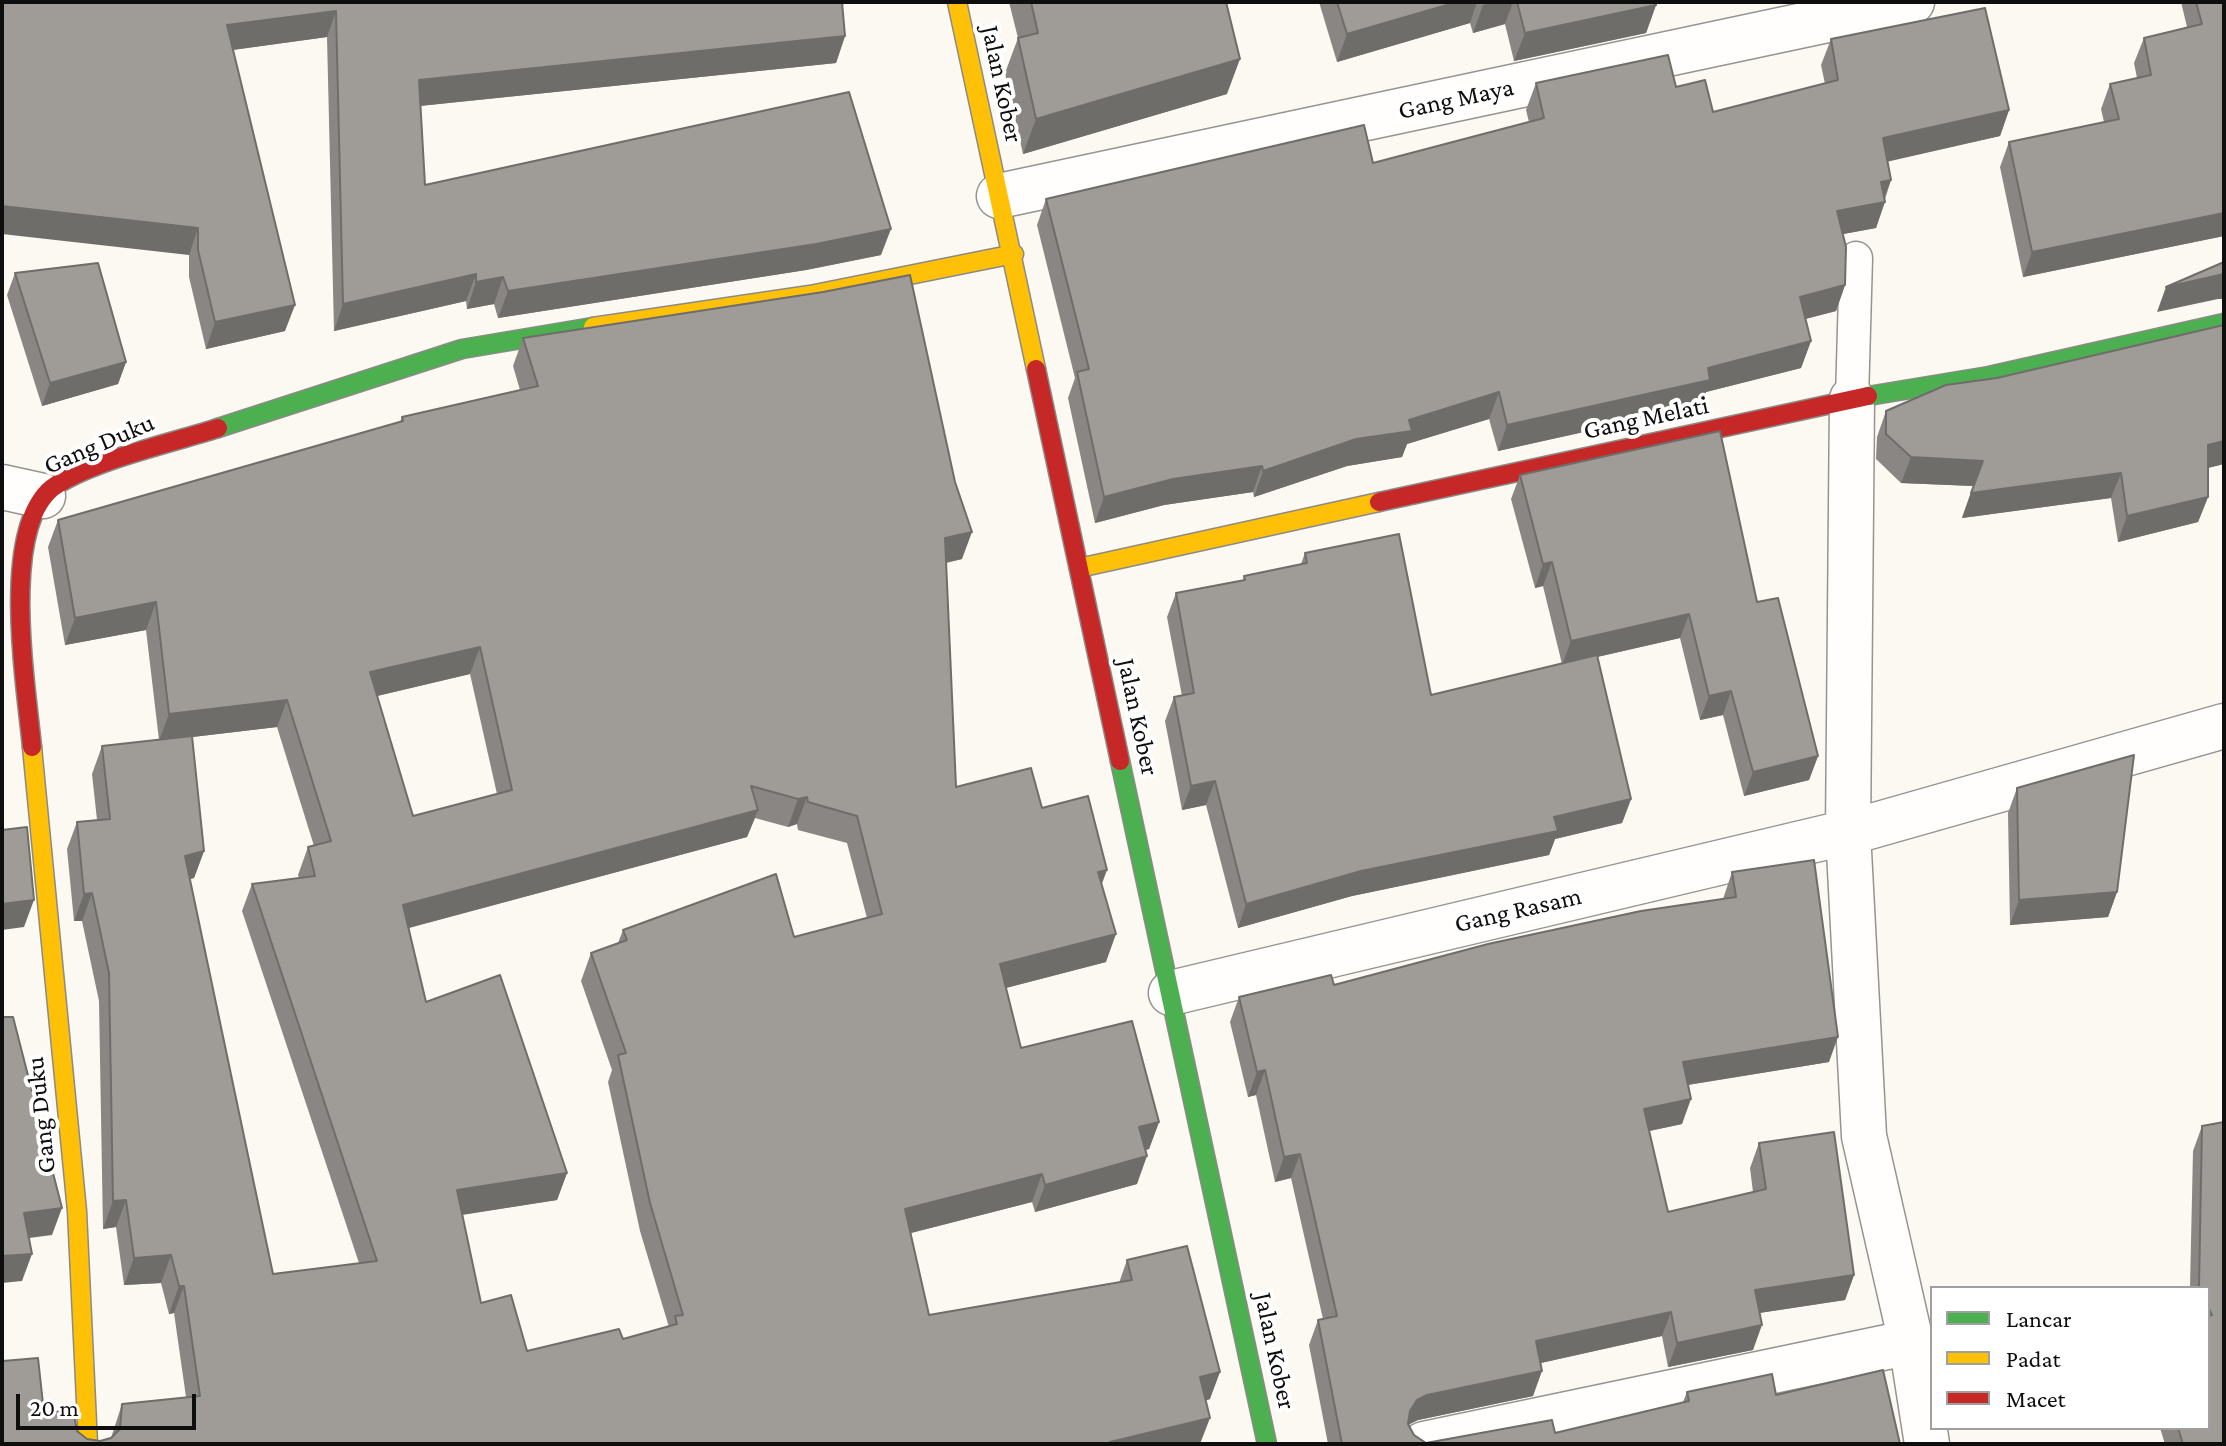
<!DOCTYPE html>
<style>
body{margin:0}
#map{position:relative;width:2226px;height:1446px;overflow:hidden;background:#fcf9f2;font-family:"Crimson Pro",serif}
canvas{display:block}
.frame{position:absolute;inset:0;border:4px solid #0e0e0e;pointer-events:none}
.legend{position:absolute;left:1930px;top:1286px;width:280px;height:144px;box-sizing:border-box;background:#fff;border:2px solid #9f9f9f;margin:0;padding:10px 14px;list-style:none;font-size:24px;color:#0e0e0e}
.legend li{display:flex;align-items:center;gap:16px;height:40px}
.legend b{width:40px;border:2px solid #9f9f9f}
.scale{position:absolute;left:16px;top:1394px;width:180px;height:36px;box-sizing:border-box;border:4px solid #0e0e0e;border-top:0;padding-left:10px;font-size:24px;line-height:28px;white-space:nowrap;color:#0e0e0e;-webkit-text-stroke:6px #fff;paint-order:stroke}
</style>
<div id="map">
<canvas width="2226" height="1446"></canvas>
<div class="frame"></div>
<ul class="legend">
<li><b style="height:10px;background:#4caf50"></b>Lancar</li>
<li><b style="height:10px;background:#ffc107"></b>Padat</li>
<li><b style="height:10px;background:#c62828"></b>Macet</li>
</ul>
<div class="scale">20 m</div>
</div>
<script>
const ctx = document.querySelector('canvas').getContext('2d');
ctx.lineJoin = 'round';
function strokePath(path, color, width, dash) {
  ctx.strokeStyle = color;
  ctx.lineWidth = width;
  ctx.lineCap = dash ? 'butt' : 'round';
  ctx.setLineDash(dash || []);
  ctx.stroke(path);
}
function fill(path, color) {
  ctx.fillStyle = color;
  ctx.fill(path, 'evenodd');
}
function drawText(font, color, halo, rows, align = 'center') {
  ctx.font = font + ' "Crimson Pro",serif';
  ctx.lineWidth = 8;
  ctx.setLineDash([]);
  ctx.textBaseline = 'middle';
  ctx.strokeStyle = halo;
  ctx.fillStyle = color;
  for (const [text, x, y, turn = 0] of rows) {
    ctx.save();
    ctx.translate(x, y);
    ctx.rotate((+turn || 0) * Math.PI / 180);
    ctx.textAlign = isNaN(turn) ? turn : align;
    if (halo) ctx.strokeText(text, 0, 0);
    ctx.fillText(text, 0, 0);
    ctx.restore();
  }
}
const lane = new Path2D(`
 M 1852,399 L 1856,258`);
const street = new Path2D(`
 M 999,196 L 1912,2
 M 1852,399 L 1848,832 L 1864,1136 L 1911,1342 L 1927,1444
 M 2,487 L 43,496
 M 1171,993 L 1865,828 L 2224,726
 M 1424,1444 L 1911,1342`);
const fast = new Path2D(`
 M 1868,396 L 1989,376 L 2224,323
 M 218,428 L 462,349 L 593,327
 M 1120,761 L 1267,1444`);
const slow = new Path2D(`
 M 957,2 L 1036,369
 M 593,327 L 810,295 L 1014,254
 M 1079,568 L 1379,502
 M 32,747 L 77,1211 L 88,1444`);
const jam = new Path2D(`
 M 1036,369 L 1120,761
 M 1379,502 L 1868,396
 M 32,747 C 26,684 0,531 52,488 C 89,461 172,443 218,428`);
strokePath(lane, '#959491', 35);
strokePath(street, '#959491', 47);
strokePath(fast, '#8c8a87', 21);
strokePath(slow, '#8c8a87', 21);
strokePath(jam, '#8c8a87', 21);
strokePath(lane, '#fffefd', 32);
strokePath(street, '#fffefd', 44);
strokePath(fast, '#4caf50', 18);
strokePath(slow, '#ffc107', 18);
strokePath(jam, '#c62828', 18);
fill(new Path2D(`
 M 2,2 L 842,2 L 845,36 L 836,63 L 420,106 L 425,185 L 881,255 L 806,270 L 498,318 L 494,304 L 467,309 L 466,301 L 334,331 L 327,37 L 233,50 L 285,331 L 206,349 L 189,277 L 189,255 Z
 M 1009,2 L 1226,2 L 1227,94 L 1023,154 L 1005,73 L 1018,38 Z
 M 1319,2 L 1656,2 L 1656,5 L 1646,33 L 1514,61 L 1505,24 L 1473,33 L 1470,23 L 1337,62 Z
 M 2181,2 L 2224,2 L 2224,236 L 2023,277 L 2000,167 L 2009,142 L 2104,122 L 2101,109 L 2110,84 L 2137,78 L 2134,63 L 2144,38 L 2187,27 Z
 M 1831,39 L 2009,110 L 2000,136 L 1887,161 L 1891,180 L 1876,228 L 1843,234 L 1845,285 L 1836,311 L 1805,319 L 1811,341 L 1801,368 L 1706,392 L 1701,406 L 1498,451 L 1489,419 L 1407,444 L 1402,457 L 1347,466 L 1254,497 L 1253,492 L 1164,505 L 1095,523 L 1068,398 L 1075,378 L 1037,225 L 1046,199 L 1373,163 L 1529,122 L 1526,110 L 1536,83 L 1676,87 L 1713,112 L 1825,84 L 1821,65 Z
 M 15,273 L 126,362 L 118,384 L 42,406 L 7,295 Z
 M 2224,325 L 2224,464 L 2208,468 L 2208,497 L 2198,522 L 2118,542 L 2111,498 L 1962,518 L 1973,486 L 1901,483 L 1876,459 L 1877,437 L 1886,411 L 1997,378 Z
 M 523,338 L 962,559 L 946,563 L 956,787 L 1042,808 L 1102,885 L 1106,962 L 1006,988 L 1021,1048 L 1159,1122 L 1149,1149 L 1145,1150 L 1137,1184 L 1035,1212 L 1032,1202 L 911,1233 L 929,1315 L 1119,1283 L 1127,1260 L 1210,1399 L 1205,1401 L 1210,1418 L 2,1444 L 3,1361 L 44,1413 L 77,1431 L 87,1439 L 100,1441 L 111,1438 L 122,1404 L 186,1397 L 174,1313 L 169,1314 L 161,1283 L 124,1285 L 116,1227 L 103,1229 L 99,1001 L 82,921 L 74,921 L 67,849 L 77,822 L 97,820 L 92,774 L 102,746 L 159,740 L 146,630 L 65,645 L 48,547 L 58,520 L 400,422 L 402,417 L 520,390 L 513,366 ZM 470,674 L 497,794 L 413,816 L 377,696 ZM 277,727 L 314,846 L 308,847 L 298,875 L 299,878 L 252,884 L 242,911 L 359,1263 L 273,1274 L 190,879 L 194,878 L 204,851 L 192,737 ZM 755,818 L 788,827 L 797,824 L 798,830 L 847,843 L 867,918 L 794,937 L 623,930 L 618,943 L 591,953 L 581,981 L 612,1070 L 608,1082 L 640,1231 L 669,1327 L 623,1339 L 527,1351 L 481,1303 L 462,1215 L 557,1200 L 567,1173 L 426,1002 L 409,928 L 747,837 Z
 M 1520,475 L 1757,602 L 1818,756 L 1809,780 L 1744,796 L 1723,715 L 1700,720 L 1680,638 L 1597,657 L 1631,799 L 1622,823 L 1555,839 L 1549,855 L 1352,896 L 1238,928 L 1206,805 L 1182,810 L 1165,721 L 1174,697 L 1182,696 L 1167,617 L 1176,593 L 1243,581 L 1244,576 L 1301,564 L 1305,553 L 1431,695 L 1562,664 L 1543,586 L 1535,588 L 1511,499 Z
 M 2017,788 L 2117,892 L 2108,917 L 2010,925 L 2008,813 Z
 M 1732,872 L 1829,1062 L 1688,1085 L 1682,1124 L 1649,1131 L 1668,1212 L 1753,1192 L 1750,1168 L 1759,1143 L 1854,1275 L 1845,1300 L 1759,1313 L 1753,1350 L 1668,1367 L 1662,1336 L 1541,1363 L 1533,1396 L 1418,1420 L 1409,1424 L 1414,1435 L 1426,1443 L 1555,1433 L 1683,1402 L 1687,1392 L 1776,1395 L 1900,1444 L 1328,1444 L 1309,1345 L 1318,1320 L 1323,1319 L 1291,1178 L 1275,1182 L 1256,1095 L 1248,1097 L 1230,1022 L 1239,997 L 1334,985 L 1723,899 Z
 M 2202,1126 L 2224,1444 L 2165,1444 L 2160,1428 L 2208,1428 L 2208,1288 L 2190,1288 L 2193,1151 Z`), '#898683');
fill(new Path2D(`
 M 1457,2 L 1477,2 L 1470,23 L 1337,62 L 1347,34 Z
 M 1494,2 L 1513,2 L 1505,24 L 1473,33 L 1483,5 Z
 M 1656,5 L 1646,33 L 1514,61 L 1525,33 Z
 M 336,11 L 327,37 L 217,52 L 227,25 Z
 M 845,36 L 836,63 L 409,107 L 419,80 Z
 M 1240,59 L 1227,94 L 1023,154 L 1036,119 Z
 M 2009,110 L 2000,136 L 1873,165 L 1883,138 Z
 M 1891,180 L 1882,203 L 1885,202 L 1876,228 L 1827,237 L 1837,211 L 1881,182 Z
 M 2,206 L 198,228 L 189,255 L 2,234 Z
 M 2224,213 L 2224,236 L 2023,277 L 2032,252 Z
 M 891,229 L 881,255 L 806,270 L 498,318 L 508,291 Z
 M 476,274 L 466,301 L 334,331 L 343,304 Z
 M 2224,274 L 2224,299 L 2218,299 L 2157,312 L 2166,287 Z
 M 503,277 L 494,304 L 467,309 L 476,282 Z
 M 1845,285 L 1836,311 L 1790,323 L 1800,297 Z
 M 295,305 L 285,331 L 206,349 L 215,322 Z
 M 1811,341 L 1801,368 L 1706,392 L 1701,406 L 1498,451 L 1507,425 L 1708,368 Z
 M 126,362 L 118,384 L 42,406 L 50,383 Z
 M 1499,392 L 1489,419 L 1407,444 L 1402,457 L 1347,466 L 1254,497 L 1263,471 L 1409,420 Z
 M 2224,441 L 2224,464 L 2199,470 L 2208,445 Z
 M 1911,457 L 1983,461 L 1974,486 L 1901,483 Z
 M 1262,466 L 1253,492 L 1164,505 L 1095,523 L 1104,497 L 1173,479 Z
 M 2121,473 L 2111,498 L 1962,518 L 1971,493 Z
 M 2208,497 L 2198,522 L 2118,542 L 2127,516 Z
 M 972,532 L 962,559 L 935,565 L 945,538 Z
 M 1552,562 L 1543,586 L 1535,588 L 1543,564 Z
 M 156,602 L 146,630 L 65,645 L 75,618 Z
 M 1689,614 L 1680,638 L 1562,665 L 1571,641 Z
 M 480,647 L 470,674 L 360,700 L 370,672 Z
 M 1731,691 L 1723,715 L 1700,720 L 1709,696 Z
 M 287,700 L 277,727 L 159,741 L 169,714 Z
 M 1818,756 L 1809,780 L 1744,796 L 1753,772 Z
 M 1215,781 L 1206,805 L 1182,810 L 1191,786 Z
 M 807,797 L 797,824 L 788,827 L 798,799 Z
 M 1631,799 L 1622,823 L 1555,839 L 1549,855 L 1352,896 L 1238,928 L 1246,904 L 1554,817 Z
 M 758,810 L 747,837 L 393,932 L 403,905 Z
 M 204,851 L 194,878 L 175,883 L 185,856 Z
 M 1107,870 L 1097,897 L 1098,872 Z
 M 2117,892 L 2108,917 L 2010,925 L 2019,900 Z
 M 92,893 L 82,921 L 74,921 L 84,894 Z
 M 34,900 L 24,927 L 2,930 L 2,904 Z
 M 1116,934 L 1106,962 L 990,992 L 1000,964 Z
 M 1838,1037 L 1829,1062 L 1674,1087 L 1683,1062 Z
 M 1265,1070 L 1256,1095 L 1248,1097 L 1257,1072 Z
 M 1691,1099 L 1682,1124 L 1635,1134 L 1644,1109 Z
 M 1159,1122 L 1149,1149 L 1129,1155 L 1139,1127 Z
 M 1300,1154 L 1291,1178 L 1275,1182 L 1284,1157 Z
 M 1147,1156 L 1137,1184 L 1035,1212 L 1045,1185 Z
 M 567,1173 L 557,1200 L 447,1217 L 457,1190 Z
 M 1042,1174 L 1032,1202 L 895,1237 L 905,1209 Z
 M 126,1200 L 116,1227 L 103,1229 L 113,1201 Z
 M 62,1208 L 52,1235 L 14,1240 L 24,1213 Z
 M 32,1254 L 22,1281 L 2,1283 L 2,1256 Z
 M 171,1255 L 161,1283 L 124,1285 L 134,1258 Z
 M 1854,1275 L 1845,1300 L 1746,1315 L 1755,1290 Z
 M 179,1286 L 184,1286 L 174,1313 L 169,1314 Z
 M 1671,1312 L 1662,1336 L 1527,1366 L 1536,1341 Z
 M 1762,1325 L 1753,1350 L 1668,1367 L 1677,1343 Z
 M 1542,1371 L 1533,1396 L 1418,1420 L 1408,1425 L 1410,1411 L 1417,1400 L 1427,1395 Z
 M 1220,1372 L 1210,1399 L 1190,1405 L 1200,1377 Z
 M 1210,1418 L 1200,1444 L 1110,1444 L 1110,1442 Z`), '#6f6d6a');
const building = new Path2D(`
 M 2,2 L 842,2 L 845,36 L 419,80 L 425,185 L 849,92 L 891,229 L 816,244 L 508,291 L 503,277 L 476,282 L 476,274 L 343,304 L 336,11 L 227,25 L 295,305 L 215,322 L 198,250 L 198,228 L 2,206 Z
 M 1031,2 L 1226,2 L 1240,59 L 1036,119 L 1018,38 L 1038,33 Z
 M 1337,2 L 1457,2 L 1347,34 Z
 M 1517,2 L 1656,2 L 1656,5 L 1525,33 Z
 M 2196,2 L 2224,2 L 2224,213 L 2032,252 L 2009,142 L 2119,119 L 2110,84 L 2151,75 L 2144,38 L 2202,24 Z
 M 1985,8 L 2009,110 L 1883,138 L 1891,180 L 1881,182 L 1885,202 L 1837,211 L 1846,247 L 1845,285 L 1800,297 L 1811,341 L 1708,368 L 1710,380 L 1507,425 L 1499,392 L 1409,420 L 1412,431 L 1356,439 L 1263,471 L 1262,466 L 1173,479 L 1104,497 L 1077,372 L 1089,369 L 1046,199 L 1364,125 L 1373,163 L 1544,118 L 1536,83 L 1668,55 L 1676,87 L 1705,80 L 1713,112 L 1838,80 L 1831,39 Z
 M 2224,262 L 2224,274 L 2166,287 Z
 M 98,263 L 126,362 L 50,383 L 15,273 Z
 M 910,275 L 955,482 L 972,532 L 945,538 L 956,787 L 1031,768 L 1042,808 L 1088,796 L 1107,870 L 1098,872 L 1116,934 L 1000,964 L 1021,1048 L 1132,1021 L 1159,1122 L 1139,1127 L 1147,1156 L 1045,1185 L 1042,1174 L 905,1209 L 929,1315 L 1132,1280 L 1127,1260 L 1187,1246 L 1220,1372 L 1200,1377 L 1210,1418 L 1110,1442 L 1111,1444 L 2,1444 L 2,1355 L 3,1361 L 38,1358 L 44,1413 L 73,1410 L 77,1431 L 87,1439 L 100,1441 L 111,1438 L 120,1429 L 122,1404 L 200,1396 L 184,1286 L 179,1286 L 171,1255 L 134,1258 L 126,1200 L 113,1201 L 109,973 L 92,893 L 84,894 L 77,822 L 110,819 L 102,746 L 192,736 L 204,851 L 185,856 L 273,1274 L 377,1261 L 252,884 L 315,876 L 308,847 L 331,841 L 287,700 L 169,714 L 156,602 L 75,618 L 58,520 L 403,421 L 402,417 L 538,386 L 523,338 L 823,292 ZM 480,647 L 512,790 L 413,816 L 370,672 ZM 751,786 L 798,799 L 807,797 L 808,802 L 857,816 L 882,914 L 794,937 L 776,874 L 623,930 L 627,940 L 591,953 L 626,1053 L 618,1055 L 650,1203 L 683,1315 L 675,1316 L 677,1324 L 623,1339 L 619,1329 L 527,1351 L 511,1295 L 481,1303 L 457,1190 L 567,1173 L 500,975 L 426,1002 L 403,905 L 758,810 Z
 M 2224,325 L 2224,441 L 2208,445 L 2208,497 L 2127,516 L 2121,473 L 1971,493 L 1983,461 L 1911,457 L 1886,434 L 1886,411 L 1946,385 L 1997,378 Z
 M 1720,431 L 1757,602 L 1778,598 L 1818,756 L 1753,772 L 1731,691 L 1709,696 L 1689,614 L 1571,641 L 1552,562 L 1543,564 L 1520,475 Z
 M 1399,534 L 1431,695 L 1597,655 L 1631,799 L 1554,817 L 1558,831 L 1361,871 L 1246,904 L 1215,781 L 1191,786 L 1174,697 L 1194,693 L 1176,593 L 1245,580 L 1244,576 L 1307,563 L 1305,553 Z
 M 2134,755 L 2117,892 L 2019,900 L 2017,788 Z
 M 27,827 L 34,900 L 2,904 L 2,830 Z
 M 1814,860 L 1838,1037 L 1683,1062 L 1691,1099 L 1644,1109 L 1668,1212 L 1766,1189 L 1759,1143 L 1834,1132 L 1854,1275 L 1755,1290 L 1762,1325 L 1677,1343 L 1671,1312 L 1536,1341 L 1542,1371 L 1427,1395 L 1417,1400 L 1410,1411 L 1408,1424 L 1414,1435 L 1426,1443 L 1552,1420 L 1555,1433 L 1689,1401 L 1687,1392 L 1772,1374 L 1776,1395 L 1883,1370 L 1900,1444 L 1342,1444 L 1318,1320 L 1337,1316 L 1300,1154 L 1284,1157 L 1265,1070 L 1257,1072 L 1239,997 L 1331,975 L 1334,985 L 1488,944 L 1641,911 L 1736,897 L 1732,872 Z
 M 2,1017 L 13,1017 L 62,1208 L 24,1213 L 32,1254 L 2,1256 Z
 M 2224,1122 L 2224,1444 L 2183,1444 L 2178,1428 L 2208,1428 L 2208,1316 L 2212,1315 L 2208,1307 L 2208,1288 L 2199,1287 L 2202,1126 Z`);
fill(building, '#9f9c98');
strokePath(building, '#6f6d6a', 2);
drawText('26px', '#0e0e0e', '#fff', [
 ["Jalan Kober",1002,84,78],
 ["Gang Maya",1456,99,-12],
 ["Gang Melati",1646,418,-12],
 ["Gang Duku",99,444,-23],
 ["Jalan Kober",1138,717,78],
 ["Gang Rasam",1518,910,-13],
 ["Gang Duku",41,1115,-96],
 ["Jalan Kober",1275,1351,78]
]);
</script>
